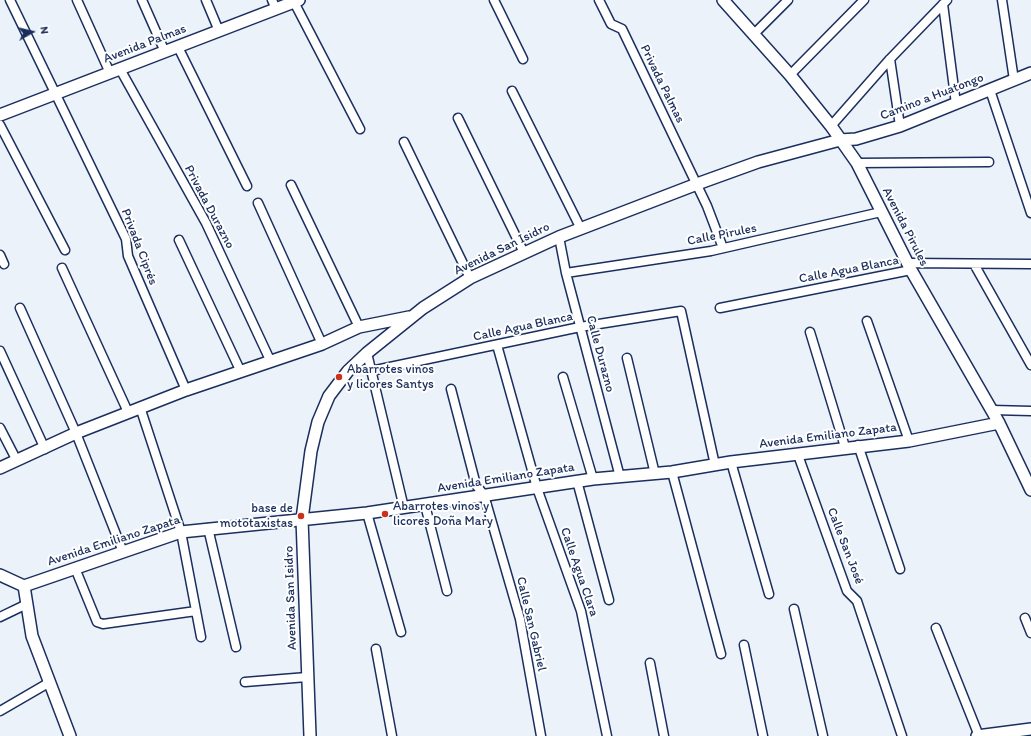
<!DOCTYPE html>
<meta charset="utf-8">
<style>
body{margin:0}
#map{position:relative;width:1031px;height:736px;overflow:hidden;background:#ecf2fa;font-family:Itim,sans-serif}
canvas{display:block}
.north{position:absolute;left:12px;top:12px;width:40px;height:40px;-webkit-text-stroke:3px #fff;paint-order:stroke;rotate:82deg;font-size:11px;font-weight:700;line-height:16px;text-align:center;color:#1b2f5e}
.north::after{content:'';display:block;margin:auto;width:14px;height:18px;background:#1b2f5e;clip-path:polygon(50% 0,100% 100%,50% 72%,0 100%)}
</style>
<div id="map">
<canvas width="1031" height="736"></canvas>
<div class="north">N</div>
</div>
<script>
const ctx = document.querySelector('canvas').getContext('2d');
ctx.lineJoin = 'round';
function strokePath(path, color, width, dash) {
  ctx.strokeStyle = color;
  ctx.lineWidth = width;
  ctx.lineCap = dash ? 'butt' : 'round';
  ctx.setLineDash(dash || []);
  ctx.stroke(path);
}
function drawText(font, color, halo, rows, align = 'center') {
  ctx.font = font + ' Itim,sans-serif';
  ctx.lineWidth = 4;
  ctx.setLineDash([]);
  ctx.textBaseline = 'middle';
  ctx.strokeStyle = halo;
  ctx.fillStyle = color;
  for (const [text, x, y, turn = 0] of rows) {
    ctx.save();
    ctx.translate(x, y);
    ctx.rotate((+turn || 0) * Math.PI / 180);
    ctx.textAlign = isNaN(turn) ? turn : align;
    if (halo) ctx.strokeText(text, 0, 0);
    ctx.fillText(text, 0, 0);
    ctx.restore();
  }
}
const minor = new Path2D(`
 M 10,0 L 126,239 L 128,256 L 186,390
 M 77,0 L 110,73
 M 142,0 L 165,52
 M 206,0 L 219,31
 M 272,0 L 276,9
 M 494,0 L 523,59
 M 599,0 L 611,24 L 622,29 L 707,206 L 723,248
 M 1002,0 L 1014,80
 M 294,2 L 360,129
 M 943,4 L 956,104
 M 754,34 L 788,0
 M 178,47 L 247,186
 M 890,59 L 900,126
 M 120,69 L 206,223 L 270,360
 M 790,75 L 864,0
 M 990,90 L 1031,213
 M 512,91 L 581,229
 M 458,118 L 524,253
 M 0,125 L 65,250
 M 831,126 L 890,59 L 947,0
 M 404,142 L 470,278
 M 857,163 L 989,162
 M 291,185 L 359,327
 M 258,203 L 322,344
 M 559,237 L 566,273 L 620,477
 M 179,240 L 240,370
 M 0,255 L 4,264
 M 908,263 L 1031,264
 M 974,264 L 1031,365
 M 62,268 L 128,412
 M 566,273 L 711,251 L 881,212
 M 20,308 L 76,433 L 123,552
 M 720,308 L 911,270
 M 867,321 L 909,441
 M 810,332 L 845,447
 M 497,345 L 537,488 L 581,611 L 607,736
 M 0,351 L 45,449
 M 367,353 L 404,508
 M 627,358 L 655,474
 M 371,371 L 580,327 L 681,311 L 715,465
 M 563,377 L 593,479
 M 451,389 L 476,485 L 484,495 L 520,619 L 541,736
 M 140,407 L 181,532 L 201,637
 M 992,410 L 1031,411
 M 0,428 L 17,461
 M 858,445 L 900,569
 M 798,455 L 847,591 L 857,601 L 902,736
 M 731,462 L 769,594
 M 672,472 L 721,654
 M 577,481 L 609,600
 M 425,505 L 447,591
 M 367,513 L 401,632
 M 208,528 L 236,647
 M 75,568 L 97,622 L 103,624 L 196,611
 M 794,609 L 823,736
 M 0,617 L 27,604
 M 1025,618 L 1031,633
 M 936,628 L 979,736
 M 744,645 L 763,736
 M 376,649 L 392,736
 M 650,663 L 664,736
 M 245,682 L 307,677
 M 0,711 L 50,682`);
const secondary = new Path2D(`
 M 723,0 L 790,75 L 831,126 L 857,163 L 911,270 L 999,423 L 1031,490
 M 0,115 L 299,0
 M 0,468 L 76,433 L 186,390 L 322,344 L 359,327 L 409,317
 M 0,575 L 24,586
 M 24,586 L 181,532 L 367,513 L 593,479 L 672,472 L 731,462 L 909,441 L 999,423
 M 24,586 L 32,636 L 70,736
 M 310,736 L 302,519 L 311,451 L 318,422 L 329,396 L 348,371 L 367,353 L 423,308 L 470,278 L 559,237 L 697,184 L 758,162 L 840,140 L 856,139 L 900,126 L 1031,73
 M 977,736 L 1031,729`);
strokePath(minor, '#1b2f5e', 11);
strokePath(secondary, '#1b2f5e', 14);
strokePath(minor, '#fff', 8);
strokePath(secondary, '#fff', 11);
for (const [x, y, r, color] of [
 [339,377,4,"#c8321e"],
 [385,514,4,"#c8321e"],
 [301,516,4,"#c8321e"]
]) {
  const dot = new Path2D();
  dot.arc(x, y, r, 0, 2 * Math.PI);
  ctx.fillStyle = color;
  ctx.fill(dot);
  strokePath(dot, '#fff', 1.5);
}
drawText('13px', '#1b2f5e', '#fff', [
 ["Avenida Palmas",145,44,-21],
 ["Privada Palmas",662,84,64],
 ["Camino a Huatongo",932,97,-21],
 ["Privada Durazno",209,207,62],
 ["Avenida Pirules",905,227,63],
 ["Calle Pirules",722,235,-11],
 ["Privada Ciprés",139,247,69],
 ["Avenida San Isidro",502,249,-26],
 ["Calle Agua Blanca",849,270,-11],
 ["Calle Agua Blanca",523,327,-12],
 ["Calle Durazno",600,354,75],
 ["Avenida Emiliano Zapata",828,436,-7],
 ["Avenida Emiliano Zapata",506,478,-9],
 ["Avenida Emiliano Zapata",114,541,-18],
 ["Calle San José",845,546,69],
 ["Calle Agua Clara",579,572,71],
 ["Avenida San Isidro",291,598,-92],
 ["Calle San Gabriel",531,624,77]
]);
drawText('13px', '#1b2f5e', '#fff', [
 ["Abarrotes vinos",347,370],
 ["y licores Santys",347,385],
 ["Abarrotes vinos y",393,507],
 ["licores Doña Mary",393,522],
 ["base de",293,509,"right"],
 ["mototaxistas",293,524,"right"]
], 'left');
</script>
